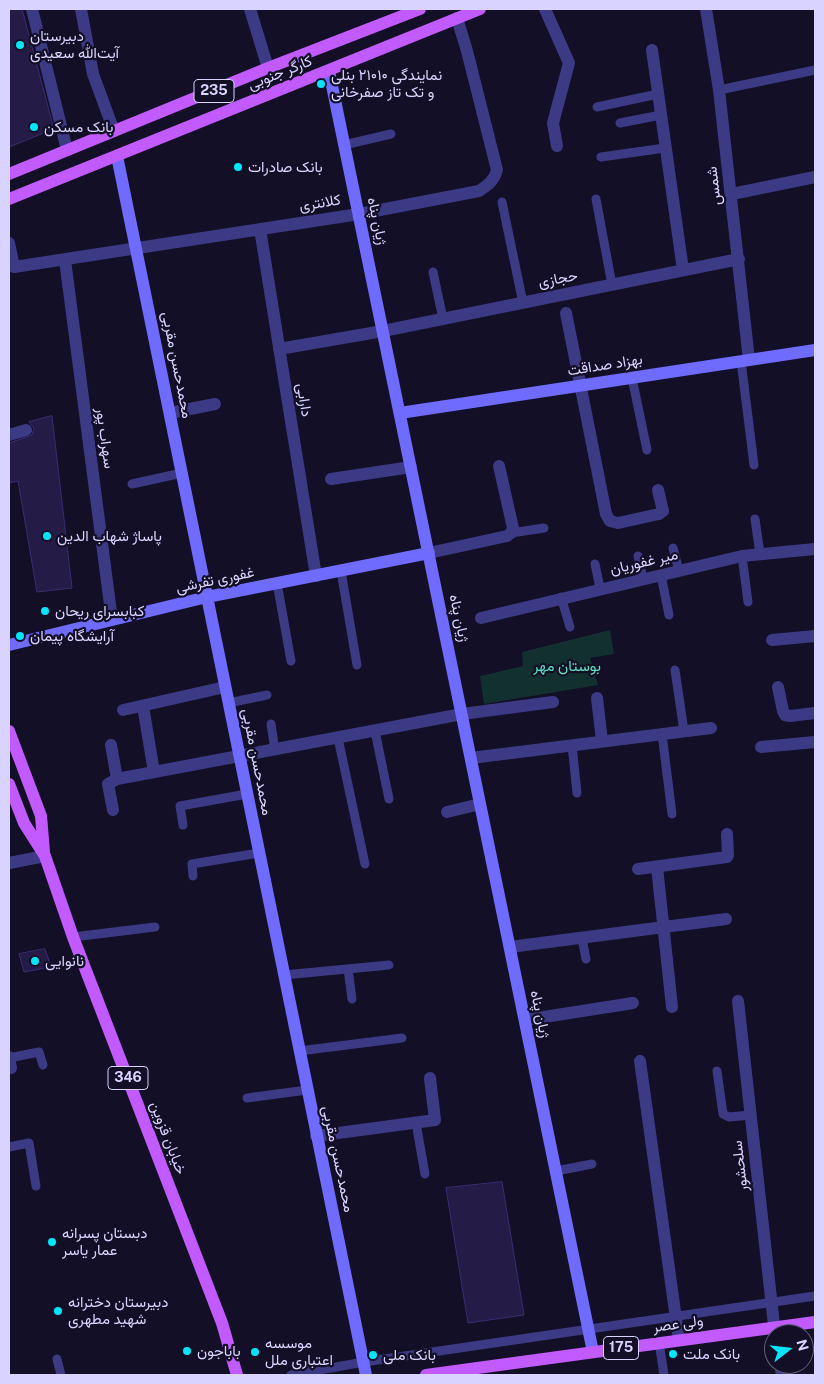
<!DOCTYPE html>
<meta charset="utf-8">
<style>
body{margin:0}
#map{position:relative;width:824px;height:1384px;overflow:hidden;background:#130f26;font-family:"Public Sans",sans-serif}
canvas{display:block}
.frame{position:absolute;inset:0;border:10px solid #d9d4ff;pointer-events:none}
.north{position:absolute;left:764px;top:1324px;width:50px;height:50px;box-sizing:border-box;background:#130f26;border:1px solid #625e7d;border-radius:50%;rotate:74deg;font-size:14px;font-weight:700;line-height:20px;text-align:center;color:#d9d4ff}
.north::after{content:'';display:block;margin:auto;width:18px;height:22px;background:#00e5ff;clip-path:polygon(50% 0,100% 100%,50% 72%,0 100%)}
</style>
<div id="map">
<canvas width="824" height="1384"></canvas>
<div class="frame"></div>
<div class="north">N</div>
</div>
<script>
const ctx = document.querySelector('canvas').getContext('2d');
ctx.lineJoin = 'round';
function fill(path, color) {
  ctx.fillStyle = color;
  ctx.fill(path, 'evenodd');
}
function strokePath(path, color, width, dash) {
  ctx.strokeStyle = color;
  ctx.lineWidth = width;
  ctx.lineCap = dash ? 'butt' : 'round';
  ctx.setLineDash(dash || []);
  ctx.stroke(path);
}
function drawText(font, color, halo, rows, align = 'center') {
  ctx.font = font + ' "Public Sans",Vazirmatn,sans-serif';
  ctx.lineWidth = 4.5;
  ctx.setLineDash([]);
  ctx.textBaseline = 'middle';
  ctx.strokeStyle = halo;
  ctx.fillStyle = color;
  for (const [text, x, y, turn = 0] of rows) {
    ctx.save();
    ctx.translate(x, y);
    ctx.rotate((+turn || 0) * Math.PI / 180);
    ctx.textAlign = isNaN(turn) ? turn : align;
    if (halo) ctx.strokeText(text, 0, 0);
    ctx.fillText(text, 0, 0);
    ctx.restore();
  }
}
fill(new Path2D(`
 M 610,630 L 614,654 L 590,658 L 598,685 L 484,704 L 480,676 L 523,666 L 522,652 Z`), '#12302f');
const building = new Path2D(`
 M 9,9 L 22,9 L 54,129 L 9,147 Z
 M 52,416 L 72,588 L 37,592 L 18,481 L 9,483 L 9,443 L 32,435 L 34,428 L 29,422 Z
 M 45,949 L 51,967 L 24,972 L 19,954 Z
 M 502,1182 L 524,1315 L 468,1323 L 446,1188 Z`);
fill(building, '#241b47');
strokePath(building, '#3b2d73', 1);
strokePath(new Path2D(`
 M 719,90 L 815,70
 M 597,107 L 658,94
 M 620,123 L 661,115
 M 344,145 L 391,134
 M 601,157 L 665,148
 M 596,199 L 612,285
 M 502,202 L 523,303
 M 433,272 L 443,319
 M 741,361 L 754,465
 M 632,378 L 647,450
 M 132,484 L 182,473
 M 755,519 L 760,554
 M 511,533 L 544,528
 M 673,548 L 679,571
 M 638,556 L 643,579
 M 742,556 L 748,602
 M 595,564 L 600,588
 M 341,571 L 357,665
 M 661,575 L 669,615
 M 277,583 L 291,661
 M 561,597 L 570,627
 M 675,670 L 684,731
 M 228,703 L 267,695
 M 271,724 L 275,750
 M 375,731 L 389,799
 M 662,734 L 672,814
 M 338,738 L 365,864
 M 572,745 L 577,793
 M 183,825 L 180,806 L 247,794
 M 193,876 L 192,864 L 259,853
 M 73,937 L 155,927
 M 582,938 L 586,959
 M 348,969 L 352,999
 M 284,975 L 389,965
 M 299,1051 L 402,1038
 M 9,1058 L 39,1052 L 43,1065
 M 717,1071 L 723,1114 L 729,1117 L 751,1115
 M 247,1098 L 307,1090
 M 416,1123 L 425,1174
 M 9,1147 L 29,1143 L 36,1186
 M 556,1171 L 592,1164
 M 659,1342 L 664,1375
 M 57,1359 L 61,1375
 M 291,1375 L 364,1362 L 815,1296`), '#3d3a85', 9);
strokePath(new Path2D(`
 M 32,9 L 67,150
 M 81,9 L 93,74 L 114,131
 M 250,9 L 268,68
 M 545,9 L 569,63 L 553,123 L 557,146
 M 706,9 L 719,90 L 749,360
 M 652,50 L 683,270
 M 732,194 L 815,177
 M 260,229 L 316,576
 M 9,243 L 14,267 L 359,214 L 479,191 C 488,185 494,181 497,170 L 467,51 L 457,18
 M 65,260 L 112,620
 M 566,313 L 606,514 L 610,521 L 618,523 L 659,514 L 663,511 L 658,490
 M 279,349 L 383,331 L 739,259
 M 170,413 L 215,404
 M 9,435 L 26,430
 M 331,479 L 411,467
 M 429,553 L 507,536 L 511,533 L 513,528 L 499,466
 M 481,618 L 742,556 L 815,549
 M 772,640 L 815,636
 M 778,687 L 783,711 L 785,715 L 790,716 L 815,713
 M 597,698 L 602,741
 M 143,706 L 154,772
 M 123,710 L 225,687
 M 111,745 L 117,779 L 462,714 L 553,702
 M 761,747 L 815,742
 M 471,758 L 711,728
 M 113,810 L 108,784 L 117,779
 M 447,812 L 480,804
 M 9,863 L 45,856
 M 657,867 L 672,1007
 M 638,869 L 727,857 L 728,855 L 727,834
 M 510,947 L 726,919
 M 738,1001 L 775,1334
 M 525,1020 L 633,1003
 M 9,1057 L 11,1068
 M 640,1061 L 679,1340
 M 316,1136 L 435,1120 L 430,1078
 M 780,1364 L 782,1375`), '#3d3a85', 12);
strokePath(new Path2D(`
 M 329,71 L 593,1352
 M 117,156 L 366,1375
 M 400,413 L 815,350
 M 9,645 L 207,597 L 429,553`), '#6f6bff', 12);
strokePath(new Path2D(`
 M 9,174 L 268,68 L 420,9
 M 9,199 L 480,9
 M 9,731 L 41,816 L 44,852
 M 9,784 L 24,823 L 45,856 L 73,937 L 222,1323 L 237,1375
 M 426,1375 L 815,1322`), '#c25bff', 12);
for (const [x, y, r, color] of [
 [20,45,5,"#00e5ff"],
 [321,84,5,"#00e5ff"],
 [34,127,5,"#00e5ff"],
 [238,167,5,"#00e5ff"],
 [47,536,5,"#00e5ff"],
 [45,611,5,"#00e5ff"],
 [20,636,5,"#00e5ff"],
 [35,961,5,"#00e5ff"],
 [52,1242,5,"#00e5ff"],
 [58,1311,5,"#00e5ff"],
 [187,1351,5,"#00e5ff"],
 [255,1352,5,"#00e5ff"],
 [673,1354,5,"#00e5ff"],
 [373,1355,5,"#00e5ff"]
]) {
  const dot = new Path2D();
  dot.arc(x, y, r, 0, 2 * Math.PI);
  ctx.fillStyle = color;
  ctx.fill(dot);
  strokePath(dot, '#130f26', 2);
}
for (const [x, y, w] of [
 [214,91,40],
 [128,1078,40],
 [621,1348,35]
]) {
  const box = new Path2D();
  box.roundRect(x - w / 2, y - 11.5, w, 23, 4);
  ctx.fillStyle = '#130f26';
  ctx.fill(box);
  strokePath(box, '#d9d4ff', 1);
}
drawText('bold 14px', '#d9d4ff', null, [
 ["235",214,91],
 ["346",128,1078],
 ["175",621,1348]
]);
drawText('15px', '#d9d4ff', '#130f26', [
 ["دبیرستان",30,36],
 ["آیت‌الله سعیدی",30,53],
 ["نمایندگی ۲۱۰۱۰ بنلی",331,75],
 ["و تک تاز صفرخانی",331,92],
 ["بانک مسکن",44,127],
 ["بانک صادرات",248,167],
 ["پاساژ شهاب الدین",57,536],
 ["کبابسرای ریحان",55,611],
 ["آرایشگاه پیمان",30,636],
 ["نانوایی",45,961],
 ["دبستان پسرانه",62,1233],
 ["عمار یاسر",62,1250],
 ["دبیرستان دخترانه",68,1302],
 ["شهید مطهری",68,1319],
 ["موسسه",265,1343],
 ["اعتباری ملل",265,1360],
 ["باباجون",197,1351],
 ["بانک ملت",683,1354],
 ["بانک ملی",383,1355]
], 'left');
drawText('15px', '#d9d4ff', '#130f26', [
 ["کارگر جنوبی",280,73,-22],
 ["شمس",714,186,-97],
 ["کلانتری",320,203,-9],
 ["ژیان پناه",377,221,78],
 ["حجازی",558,279,-11],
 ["محمدحسن مقربی",177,365,79],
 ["بهزاد صداقت",605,365,-9],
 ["دارابی",304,400,81],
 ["سهراب پور",105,438,82],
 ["میر غفوریان",644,562,-13],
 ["غفوری تفرشی",215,580,-12],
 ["ژیان پناه",459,618,78],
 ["محمدحسن مقربی",257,762,79],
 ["ژیان پناه",540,1014,78],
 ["خیابان قزوین",168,1138,69],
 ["محمدحسن مقربی",338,1159,78],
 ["سلحشور",740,1166,-97],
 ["ولی عصر",678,1324,-8]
]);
drawText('15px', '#5fe0c0', '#130f26', [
 ["بوستان مهر",567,666]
]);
</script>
